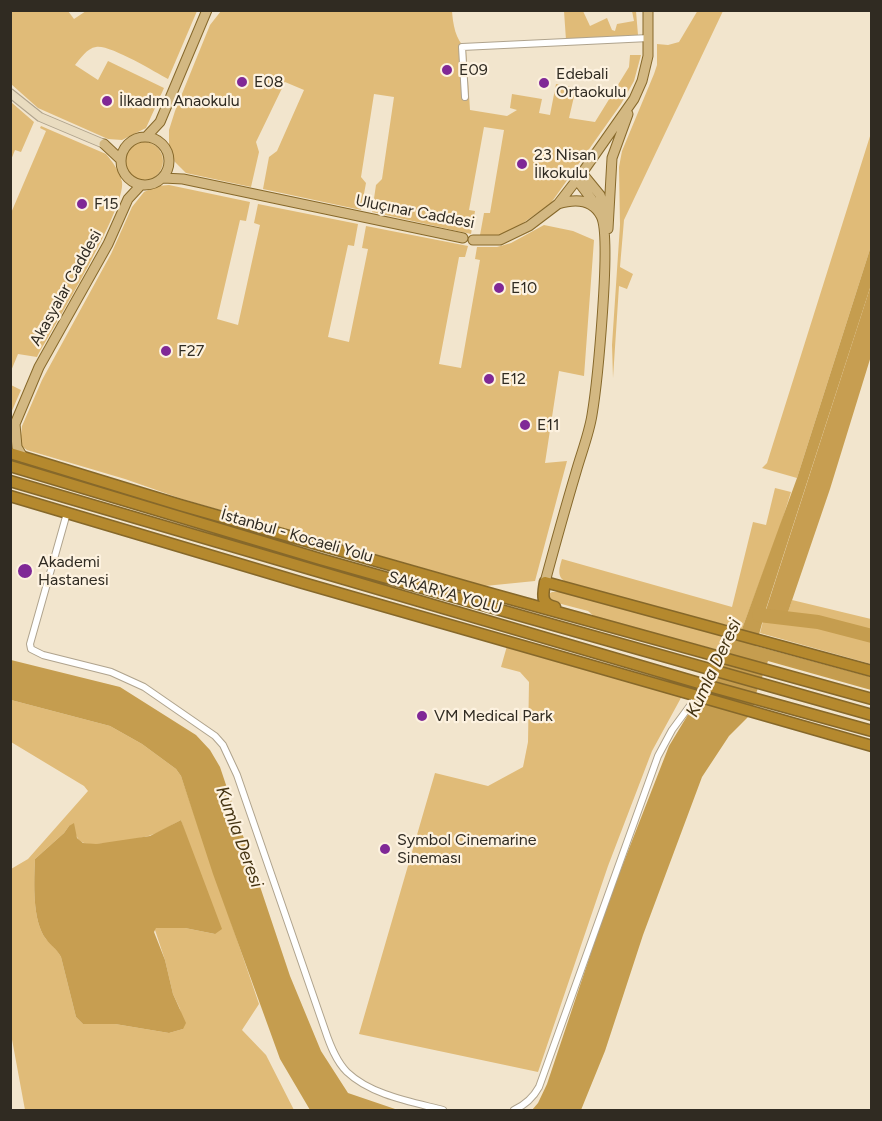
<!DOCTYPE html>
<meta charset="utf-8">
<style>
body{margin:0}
#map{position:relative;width:882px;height:1121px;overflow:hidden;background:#f2e5cd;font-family:Figtree,sans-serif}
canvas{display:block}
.frame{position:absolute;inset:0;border:12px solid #302b22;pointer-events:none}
</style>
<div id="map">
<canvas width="882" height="1121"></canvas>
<div class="frame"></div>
</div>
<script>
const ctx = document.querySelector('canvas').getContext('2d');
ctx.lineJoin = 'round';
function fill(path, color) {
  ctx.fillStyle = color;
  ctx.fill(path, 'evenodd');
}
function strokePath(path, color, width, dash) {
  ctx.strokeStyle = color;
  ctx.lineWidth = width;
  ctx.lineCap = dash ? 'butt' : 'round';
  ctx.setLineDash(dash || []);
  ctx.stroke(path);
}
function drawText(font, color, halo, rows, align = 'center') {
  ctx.font = font + ' Figtree,sans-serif';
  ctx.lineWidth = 4.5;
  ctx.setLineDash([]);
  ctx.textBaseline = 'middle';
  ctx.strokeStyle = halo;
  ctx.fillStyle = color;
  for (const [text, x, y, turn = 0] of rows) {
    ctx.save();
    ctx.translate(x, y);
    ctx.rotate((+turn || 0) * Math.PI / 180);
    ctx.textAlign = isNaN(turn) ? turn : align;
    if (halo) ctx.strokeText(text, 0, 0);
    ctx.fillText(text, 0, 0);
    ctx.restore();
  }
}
fill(new Path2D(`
 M 698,10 L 723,11 L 624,220 L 620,267 L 633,274 L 627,289 L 619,286 L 613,378 L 612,345 L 620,225 L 619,167 L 622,151 L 654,74 L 657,65 L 657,44 L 668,45 L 679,42 Z
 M 10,11 L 68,11 L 74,19 L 86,11 L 197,11 L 168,79 C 155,72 109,44 96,47 C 87,48 80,59 75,65 L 98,80 L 108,61 L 164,88 L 146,128 L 122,140 L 108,139 L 38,108 L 11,84 Z
 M 221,11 L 452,11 C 453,24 455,39 466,49 L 470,110 L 507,116 L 517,110 L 510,108 L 512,94 L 542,99 L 539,113 L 550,115 L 556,84 L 576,88 L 569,118 L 595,122 L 629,67 L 630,55 L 641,55 L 634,81 L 621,104 L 551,203 L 516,228 L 499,235 L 480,235 L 484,213 L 490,213 L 504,130 L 484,127 L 469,210 L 475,211 L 471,234 L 372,212 L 376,185 L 382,179 L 394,97 L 374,94 L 361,177 L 366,183 L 361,210 L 263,189 L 269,157 L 277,151 L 304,90 L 285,82 L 256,142 L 259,152 L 251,187 L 186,173 L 175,162 L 169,146 L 169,130 L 175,111 L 210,25 Z
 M 564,11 L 583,11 L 590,26 L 607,18 L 612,30 L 615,31 L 617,24 L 634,21 L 632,11 L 636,11 L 638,35 L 566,40 Z
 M 11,102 L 34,122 L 21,152 L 15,150 L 11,160 Z
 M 41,126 L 106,154 C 112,161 120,172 122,182 C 126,208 53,328 37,357 L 18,354 L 11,371 L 11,213 L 46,131 L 40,128 Z
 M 871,133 L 871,246 L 797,478 L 762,468 L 767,463 Z
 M125 161a19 19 0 1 1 38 0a19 19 0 1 1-38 0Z
 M 169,185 L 250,202 L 246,221 L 240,220 L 217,319 L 238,325 L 260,225 L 254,223 L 258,204 L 358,224 L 354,246 L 348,245 L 328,337 L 349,342 L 368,249 L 362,248 L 366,226 L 468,246 L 465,257 L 459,257 L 439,364 L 461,368 L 480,260 L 475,259 L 477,247 L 497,247 L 511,243 L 544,225 L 573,231 L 594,240 L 584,376 L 559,371 L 545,463 L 567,461 L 535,581 L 485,586 L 182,499 L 125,479 L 27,450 L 20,445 L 22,426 L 42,380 L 111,254 L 132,207 L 144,192 L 157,186 Z
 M 11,385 L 21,390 L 11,413 Z
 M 775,488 L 791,492 L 779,530 L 742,629 L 570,585 C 557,578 558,572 562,559 L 732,607 L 753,522 L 766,525 Z
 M 552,592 L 560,592 L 736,637 L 726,652 L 596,618 L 588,611 L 550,601 L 550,593 Z
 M 792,600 L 871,619 L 871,664 L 760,633 L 765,613 L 775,616 L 787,615 Z
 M 507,646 L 682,696 L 652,751 L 608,866 L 538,1072 L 359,1034 L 435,773 L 488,786 L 523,767 L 528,742 L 529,682 L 520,672 L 501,667 Z
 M 11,700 L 110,726 L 142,744 L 176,769 L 181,776 L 259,1004 L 242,1030 L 266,1055 L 294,1110 L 25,1110 L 11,1034 L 11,869 L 28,859 L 88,791 L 84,786 L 11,742 ZM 181,820 L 215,934 L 185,928 L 154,927 L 165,960 L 173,994 L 180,1009 L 183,1029 L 169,1033 L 115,1024 L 83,1024 L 76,1017 L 61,957 C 57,949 51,945 46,939 C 32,921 34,881 35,859 L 64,833 L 69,826 C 76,830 75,840 84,843 C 93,847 141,839 151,835 C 161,832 171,825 181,820 Z`), '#e0bb78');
fill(new Path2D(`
 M 871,285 L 871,356 L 830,489 L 787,615 L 775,616 L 765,613 Z
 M 181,820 L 222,929 L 215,934 L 185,928 L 156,928 L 154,932 L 165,960 L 173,994 L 186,1023 L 183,1029 L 169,1033 L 115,1024 L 83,1024 L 76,1017 L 61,957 C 57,949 50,945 46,939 C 32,921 34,881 35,859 L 64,833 L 69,826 L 74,823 L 77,838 L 83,843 L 96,844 L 150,836 Z`), '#c79e51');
fill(new Path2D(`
 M 871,246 L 871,285 L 765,612 L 756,646 L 871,677 L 871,690 L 768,661 L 754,699 L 753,712 L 729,736 L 702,777 L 643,935 L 605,1051 L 581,1110 L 532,1110 L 538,1103 L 547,1084 L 607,905 L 669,746 L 689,713 L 705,698 L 726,652 L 742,629 L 797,478 Z
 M 11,660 L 120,687 L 196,735 L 210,750 L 220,767 L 290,976 L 321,1051 L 348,1093 L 398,1110 L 310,1110 L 280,1059 L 213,874 L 181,776 L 176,769 L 142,744 L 110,726 L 11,700 Z`), '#c59d4f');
strokePath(new Path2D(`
 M 759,615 L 818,622 L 872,636`), '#c59d4f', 14);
const street = new Path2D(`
 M 465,97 L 462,47 L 649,38
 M 67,513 L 30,644 L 31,649 L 43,655 L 111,672 L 144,687 L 215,736 L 223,745 L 237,775 L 325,1030 C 330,1045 336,1061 347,1072 C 371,1095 412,1102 443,1110
 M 514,1110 C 525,1105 533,1098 539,1087 L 658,756 L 672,730 L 697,696`);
const secondary = new Path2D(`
 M 10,93 L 40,117 L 104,144`);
const primary = new Path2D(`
 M121 161a24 24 0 1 1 48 0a24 24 0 1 1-48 0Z
 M 146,137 L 160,122 L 207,10
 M 104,144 L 120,159
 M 582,173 L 600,195 L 606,213
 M 163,178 L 183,179 L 463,238
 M 577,180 L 599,209
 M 608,229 L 612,158 L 628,114
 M 473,240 L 500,240 L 529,226 L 558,204 L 582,173 L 634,99 L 642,81 L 648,56 L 648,10
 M 23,457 L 17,447 L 15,424 L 39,367 L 108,244 L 128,199 L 141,185
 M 545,582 C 555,545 565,509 576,472 C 581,454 589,434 592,415 C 597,385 612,237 601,216 C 592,198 574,199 558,204`);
const highway = new Path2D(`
 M 10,453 L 180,505 L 485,592 L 872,699
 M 10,466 L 320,559 L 872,715
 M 10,481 L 709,686 L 872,731
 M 10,496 L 303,583 L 872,746
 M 545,582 L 872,671
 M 545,582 C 543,594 540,604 555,607`);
strokePath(street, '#afa38d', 8);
strokePath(secondary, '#afa38d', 10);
strokePath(primary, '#86682a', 11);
strokePath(highway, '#86682a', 13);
strokePath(street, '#fff', 6);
strokePath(secondary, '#e9dcc0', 8);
strokePath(primary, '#d3b882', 9);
strokePath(highway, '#b5892e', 10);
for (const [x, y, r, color] of [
 [447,70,6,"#802896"],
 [242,82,6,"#802896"],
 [544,83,6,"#802896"],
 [107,101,6,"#802896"],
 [522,164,6,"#802896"],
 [82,204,6,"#802896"],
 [499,288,6,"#802896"],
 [166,351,6,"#802896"],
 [489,379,6,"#802896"],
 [525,425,6,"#802896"],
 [25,571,8,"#802896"],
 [422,716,6,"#802896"],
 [385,849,6,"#802896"]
]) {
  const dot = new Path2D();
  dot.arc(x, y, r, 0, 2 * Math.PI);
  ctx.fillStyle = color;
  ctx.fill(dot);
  strokePath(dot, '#fdf2e0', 2);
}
drawText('16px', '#302b22', '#fdf2e0', [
 ["E09",459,70],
 ["Edebali",556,74],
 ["Ortaokulu",556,92],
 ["E08",254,82],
 ["İlkadım Anaokulu",119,101],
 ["23 Nisan",534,155],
 ["İlkokulu",534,173],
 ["F15",94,204],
 ["E10",511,288],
 ["F27",178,351],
 ["E12",501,379],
 ["E11",537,425],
 ["Akademi",38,562],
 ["Hastanesi",38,580],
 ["VM Medical Park",434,716],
 ["Symbol Cinemarine",397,840],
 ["Sineması",397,858]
], 'left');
drawText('16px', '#302b22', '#fdf2e0', [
 ["Uluçınar Caddesi",415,212,11],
 ["Akasyalar Caddesi",66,288,-61],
 ["İstanbul - Kocaeli Yolu",297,536,16],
 ["SAKARYA YOLU",445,593,16]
]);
drawText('italic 18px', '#431', '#fdf2e0', [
 ["Kumla Deresi",714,668,-65],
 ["Kumla Deresi",239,837,70]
]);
</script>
